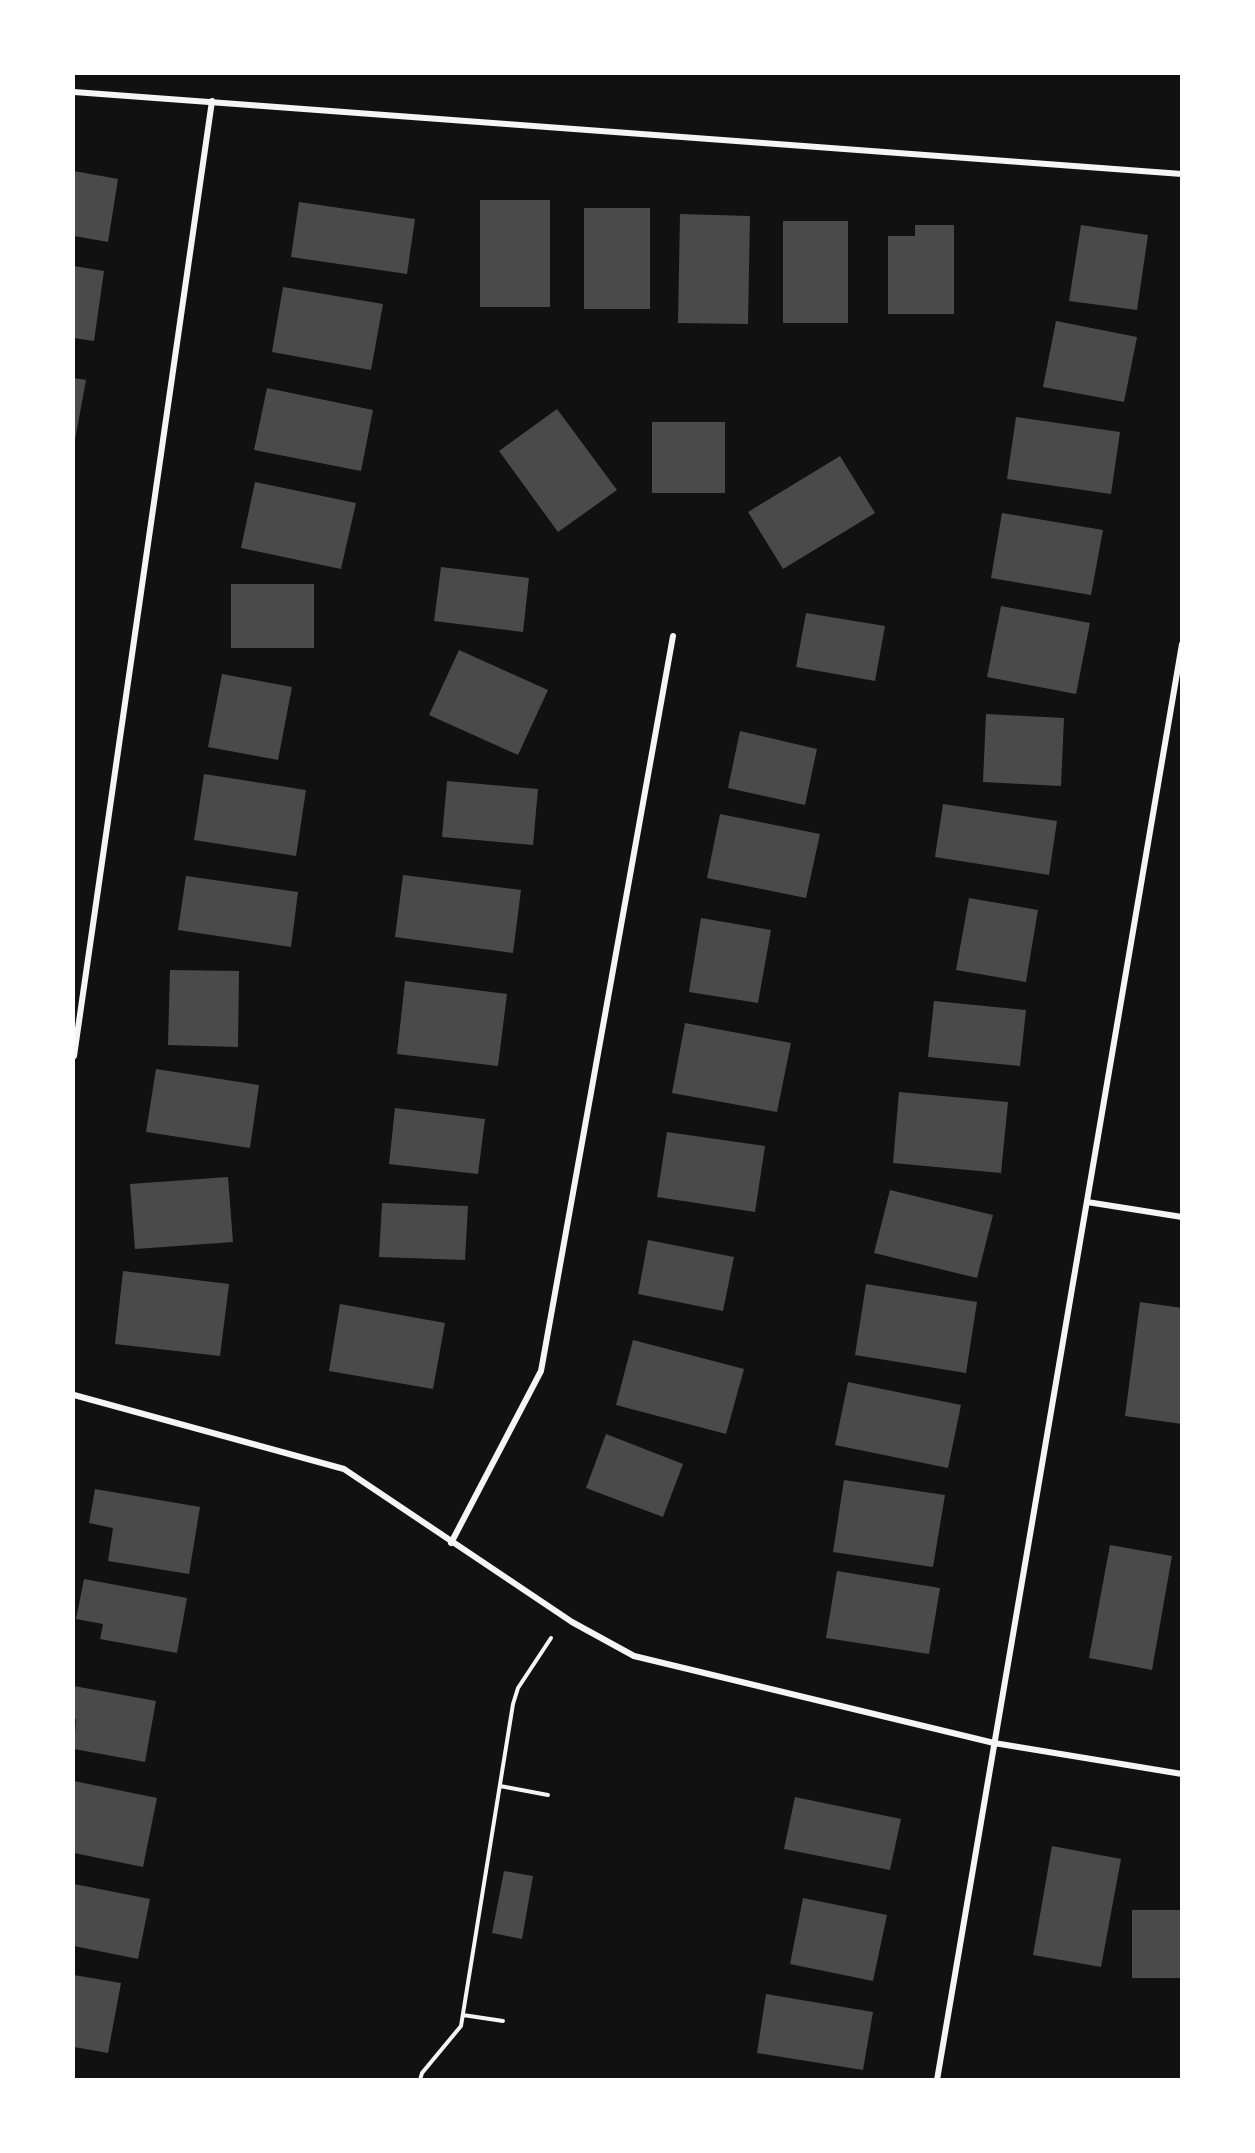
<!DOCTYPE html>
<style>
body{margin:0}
#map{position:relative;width:1255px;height:2153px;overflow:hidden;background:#111;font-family:"Asap Condensed",sans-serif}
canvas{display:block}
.frame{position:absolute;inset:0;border:75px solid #fff;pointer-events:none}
</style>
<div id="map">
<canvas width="1255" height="2153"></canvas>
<div class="frame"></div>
</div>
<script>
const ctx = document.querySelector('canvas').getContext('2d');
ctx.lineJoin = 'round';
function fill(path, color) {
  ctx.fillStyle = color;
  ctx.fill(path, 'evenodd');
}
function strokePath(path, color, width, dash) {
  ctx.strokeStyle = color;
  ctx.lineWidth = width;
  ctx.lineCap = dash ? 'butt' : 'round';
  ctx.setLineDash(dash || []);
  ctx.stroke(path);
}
fill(new Path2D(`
 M 74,171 L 118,179 L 108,242 L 74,236 Z
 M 480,200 L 550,200 L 550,307 L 480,307 Z
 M 299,202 L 415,219 L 407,274 L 291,257 Z
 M 584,208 L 650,208 L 650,309 L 584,309 Z
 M 680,214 L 750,216 L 748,324 L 678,323 Z
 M 783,221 L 848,221 L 848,323 L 783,323 Z
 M 915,225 L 954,225 L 954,314 L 888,314 L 888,236 L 915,236 Z
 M 1081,225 L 1148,235 L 1137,310 L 1069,301 Z
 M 74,266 L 104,271 L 94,341 L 74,338 Z
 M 283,287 L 383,304 L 371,370 L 272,352 Z
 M 1056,321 L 1137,337 L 1124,402 L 1043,387 Z
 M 74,378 L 86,380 L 75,440 L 74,440 Z
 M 267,388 L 373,410 L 361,471 L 254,450 Z
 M 557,409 L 617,490 L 558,532 L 499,451 Z
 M 1016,417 L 1120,432 L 1111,494 L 1007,479 Z
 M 652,422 L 725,422 L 725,493 L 652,493 Z
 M 840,456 L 875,513 L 783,569 L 748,512 Z
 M 255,482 L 356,503 L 341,569 L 241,548 Z
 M 1002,513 L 1103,530 L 1091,595 L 991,578 Z
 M 441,567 L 529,578 L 523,632 L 434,621 Z
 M 231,584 L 314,584 L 314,648 L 231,648 Z
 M 1001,606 L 1090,623 L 1076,694 L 987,677 Z
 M 806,613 L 885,626 L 875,681 L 796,667 Z
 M 459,650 L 548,690 L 518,755 L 429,715 Z
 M 222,674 L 292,687 L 278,760 L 208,747 Z
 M 986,714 L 1064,718 L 1061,786 L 983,782 Z
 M 740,731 L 817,749 L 805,805 L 728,788 Z
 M 204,774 L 306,790 L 296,856 L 194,840 Z
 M 447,781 L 538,789 L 533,845 L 442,837 Z
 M 943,804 L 1057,821 L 1049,875 L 935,857 Z
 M 720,814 L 820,834 L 806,898 L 707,878 Z
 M 403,875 L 521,890 L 513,953 L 395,937 Z
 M 186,876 L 298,892 L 291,947 L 178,930 Z
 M 969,898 L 1038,910 L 1026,982 L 956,970 Z
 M 701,918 L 771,930 L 758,1003 L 689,992 Z
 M 170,970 L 239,971 L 238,1047 L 168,1045 Z
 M 405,981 L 507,994 L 498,1066 L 397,1054 Z
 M 934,1001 L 1026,1010 L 1020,1066 L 928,1057 Z
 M 685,1023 L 791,1043 L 777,1112 L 672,1093 Z
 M 156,1069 L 259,1085 L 250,1148 L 146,1132 Z
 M 899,1092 L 1008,1102 L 1001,1173 L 893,1163 Z
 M 395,1108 L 485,1119 L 478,1174 L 389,1164 Z
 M 667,1132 L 765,1146 L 755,1212 L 657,1197 Z
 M 228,1177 L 233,1242 L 135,1249 L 130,1184 Z
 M 890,1190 L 993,1215 L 977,1278 L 874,1253 Z
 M 382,1203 L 468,1206 L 465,1260 L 379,1257 Z
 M 648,1240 L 734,1257 L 723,1311 L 638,1294 Z
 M 123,1271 L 229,1284 L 220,1356 L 115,1344 Z
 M 866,1284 L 977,1302 L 966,1373 L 855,1355 Z
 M 1140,1302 L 1182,1308 L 1182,1424 L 1125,1416 Z
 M 340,1304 L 445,1323 L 433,1389 L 329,1371 Z
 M 633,1340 L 744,1369 L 726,1434 L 616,1405 Z
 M 848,1382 L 961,1405 L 948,1468 L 835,1445 Z
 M 606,1434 L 683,1464 L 663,1517 L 586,1488 Z
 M 844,1480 L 945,1495 L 933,1567 L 833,1552 Z
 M 95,1489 L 200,1507 L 189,1574 L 108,1561 L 113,1528 L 89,1523 Z
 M 1110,1545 L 1172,1556 L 1152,1670 L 1089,1658 Z
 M 837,1571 L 940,1588 L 929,1654 L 826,1638 Z
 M 84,1579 L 187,1598 L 177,1653 L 100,1639 L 103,1624 L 76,1619 Z
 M 74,1686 L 156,1701 L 145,1762 L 74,1749 L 76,1719 L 74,1718 Z
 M 74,1781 L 157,1798 L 143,1867 L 74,1853 Z
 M 795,1797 L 901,1819 L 890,1870 L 784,1849 Z
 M 1052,1846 L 1121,1859 L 1101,1967 L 1033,1955 Z
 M 504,1871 L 533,1876 L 522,1939 L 492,1933 Z
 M 74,1884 L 150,1899 L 138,1959 L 74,1946 Z
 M 803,1898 L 887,1915 L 873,1981 L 790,1964 Z
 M 1132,1910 L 1182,1910 L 1182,1978 L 1132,1978 Z
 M 74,1975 L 121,1983 L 108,2053 L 74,2047 Z
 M 766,1994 L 873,2012 L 863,2070 L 757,2053 Z`), '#4a4a4a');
strokePath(new Path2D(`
 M 500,1786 L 548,1795
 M 463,2015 L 503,2021
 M 420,2080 L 422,2073 L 461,2026 L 513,1704 L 518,1688 L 551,1638`), '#f5f5f5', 4);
strokePath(new Path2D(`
 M 74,92 L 1182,174
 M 74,1056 L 212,101
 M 1087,1202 L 1182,1217
 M 74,1395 L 344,1469 L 572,1622 L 634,1656 L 994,1743 L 1182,1774
 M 451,1543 L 541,1371 L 673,636
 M 937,2080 L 1182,644`), '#f5f5f5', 6);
</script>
